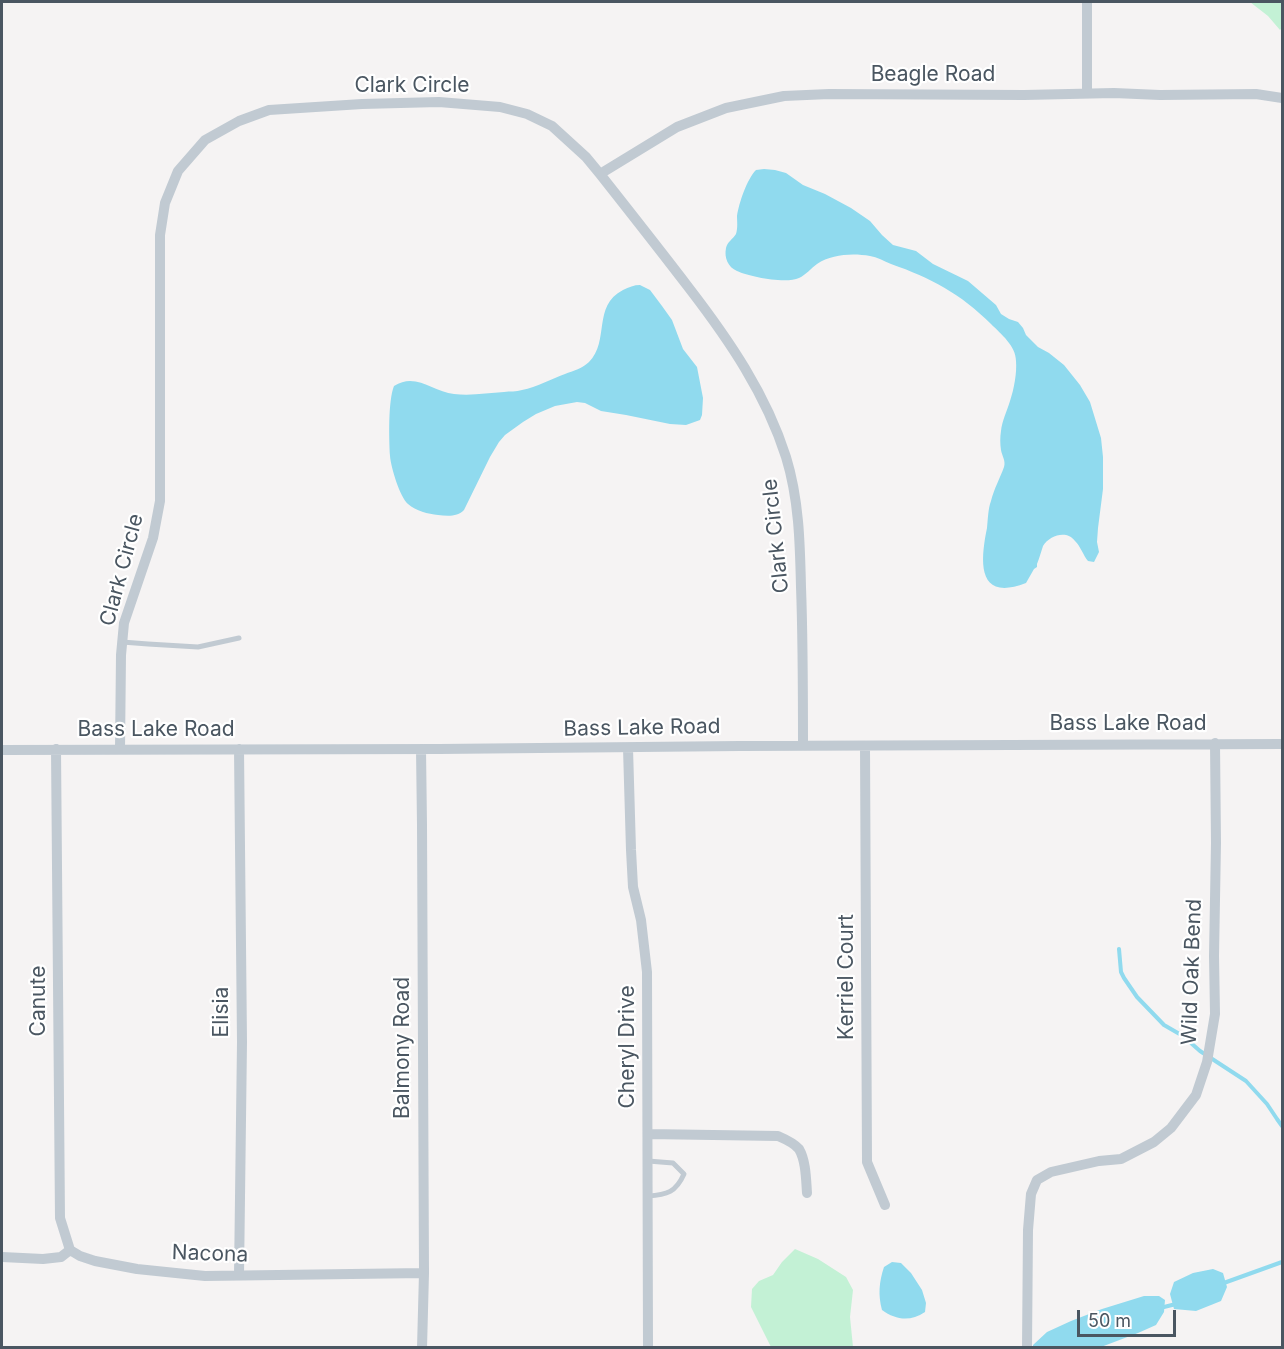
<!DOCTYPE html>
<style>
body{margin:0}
#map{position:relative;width:1284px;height:1349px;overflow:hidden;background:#f5f3f3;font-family:Inter,sans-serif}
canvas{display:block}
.frame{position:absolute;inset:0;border:3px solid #4a5661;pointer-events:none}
.scale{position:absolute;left:1077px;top:1310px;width:99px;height:27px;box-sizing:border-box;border:3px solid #4a5661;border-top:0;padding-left:8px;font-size:18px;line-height:21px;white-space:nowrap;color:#4a5661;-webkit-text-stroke:4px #fff;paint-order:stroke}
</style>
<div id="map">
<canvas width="1284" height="1349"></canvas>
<div class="frame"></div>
<div class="scale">50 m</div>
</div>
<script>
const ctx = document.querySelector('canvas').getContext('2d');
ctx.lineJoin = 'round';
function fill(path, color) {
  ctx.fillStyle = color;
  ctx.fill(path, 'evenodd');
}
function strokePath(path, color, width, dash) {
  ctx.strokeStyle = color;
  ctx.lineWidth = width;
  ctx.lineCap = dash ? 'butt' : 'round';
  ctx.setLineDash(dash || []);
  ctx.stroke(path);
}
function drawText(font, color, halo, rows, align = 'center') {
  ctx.font = font + ' Inter,sans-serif';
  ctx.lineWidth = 4.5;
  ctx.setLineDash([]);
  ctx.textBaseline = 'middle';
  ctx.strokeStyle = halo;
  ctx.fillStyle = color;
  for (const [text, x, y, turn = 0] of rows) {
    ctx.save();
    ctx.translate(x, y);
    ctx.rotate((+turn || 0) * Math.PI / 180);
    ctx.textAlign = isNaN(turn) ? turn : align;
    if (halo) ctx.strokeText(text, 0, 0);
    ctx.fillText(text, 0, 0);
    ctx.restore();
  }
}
fill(new Path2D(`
 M 1250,2 L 1282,2 L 1282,28 L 1280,30 L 1268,16 Z
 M 795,1249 L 818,1259 L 846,1277 L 853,1290 L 850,1317 L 853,1347 L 771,1347 L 751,1307 L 752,1289 L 759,1281 L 773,1275 L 782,1262 Z`), '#c3f1d5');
fill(new Path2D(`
 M 764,169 L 775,170 L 786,173 L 803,185 L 825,194 L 851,208 L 870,221 L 882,235 L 893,245 L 916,251 L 933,264 L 968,281 L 996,305 L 1001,314 L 1009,319 L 1018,322 L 1023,328 L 1026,335 L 1038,347 L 1049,353 L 1064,365 L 1080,385 L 1090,402 L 1101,438 L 1103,457 L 1103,489 L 1098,528 L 1097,542 L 1099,552 L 1094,562 L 1088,561 C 1083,555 1081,547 1075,541 C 1067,530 1050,535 1043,546 C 1041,552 1039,559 1037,564 L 1037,567 L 1034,569 L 1026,583 C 977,602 980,562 987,528 C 988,519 988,509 991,501 C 994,489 1000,478 1004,467 C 1006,461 1002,456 1001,450 C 1000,444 1000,437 1001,431 C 1002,421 1007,411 1010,401 C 1014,389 1017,373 1016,361 C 1016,346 1001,334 991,324 C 961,294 931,278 891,264 C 884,261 877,257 870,256 C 853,253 832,254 817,264 C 811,268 806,275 799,278 C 786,284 750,277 737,271 C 728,267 724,258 726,248 C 727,242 733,239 736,234 C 738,228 737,221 737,216 C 739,203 747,179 756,170 Z
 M 640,285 L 650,290 L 662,306 L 672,320 L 683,349 L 697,367 L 703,398 L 702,415 L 700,420 L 686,425 L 670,424 L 626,415 L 601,411 L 585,403 L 577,402 L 555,406 L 536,414 L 523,422 L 505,435 L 499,442 L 490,457 L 464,510 C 458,517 447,516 438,515 C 428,514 416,511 408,504 C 400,497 391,468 390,456 C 389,439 388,401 394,386 C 416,372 433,392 454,394 C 471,396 488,393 504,392 C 510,391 516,392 522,390 C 537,387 551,379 565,374 C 573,371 583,368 589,362 C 610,341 592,306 623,290 C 629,287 634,285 640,285 Z
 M 892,1262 L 901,1263 L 911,1273 L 922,1290 L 926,1303 L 925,1312 C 910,1322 896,1320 882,1310 C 878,1295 879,1282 884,1267 Z
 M 1213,1269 L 1223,1273 L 1227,1287 L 1221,1301 L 1196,1311 L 1174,1309 L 1170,1294 L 1174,1282 L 1193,1273 Z
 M 1144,1296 L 1159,1296 L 1165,1300 L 1164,1312 L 1156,1325 L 1138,1333 L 1101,1347 L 1033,1347 L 1033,1345 L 1047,1332 L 1071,1321 L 1102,1309 Z`), '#90daee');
strokePath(new Path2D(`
 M 1119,949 L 1121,972 L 1124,978 L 1137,997 L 1164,1025 L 1183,1036 L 1200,1051 L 1246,1081 L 1267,1104 L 1277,1119 L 1282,1126
 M 1221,1284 L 1282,1262
 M 1160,1308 L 1176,1304`), '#90daee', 4);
strokePath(new Path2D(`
 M 122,642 L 148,644 L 198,647 L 239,638
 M 648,1196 C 667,1195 676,1192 684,1174 L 673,1163 L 648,1161`), '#c1cad2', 5);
strokePath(new Path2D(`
 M 1087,93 L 1087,2
 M 600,174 L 677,127 L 726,108 L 784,96 L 829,94 L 1024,95 L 1114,93 L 1160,95 L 1256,94 L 1282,98
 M 865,746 L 867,1162 L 885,1205
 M 628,748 L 631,850 L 633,887 L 641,920 L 647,972 L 648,1348
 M 56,749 L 60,1218 L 70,1250
 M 120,749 L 121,655 L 124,623 L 153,538 L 160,501 L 160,235 L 165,203 L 178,171 L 205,140 L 239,121 L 269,110 L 362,104 L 439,102 L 500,107 L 527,114 L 552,126 L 586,157 L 600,174 C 630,212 660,250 689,288 C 729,340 766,394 786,457 C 799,499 800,543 801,587 C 803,640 803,693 803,746
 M 239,749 L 242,1042 L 239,1275
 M 421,749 L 422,825 L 424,1273 L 422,1348
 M 2,750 L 439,749 L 740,746 L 1282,744
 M 648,1134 L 778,1136 C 785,1139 794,1143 799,1149 C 806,1161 806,1179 807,1193
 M 70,1250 L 80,1256 L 95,1261 L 137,1269 L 205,1276 L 424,1273
 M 2,1257 L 43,1259 L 61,1257 L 70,1250
 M 1027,1348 L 1028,1230 L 1031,1194 L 1037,1180 L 1051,1172 L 1099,1161 L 1121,1159 L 1154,1142 L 1171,1128 L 1196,1095 L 1207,1062 L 1215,1014 L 1214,956 L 1216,843 L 1215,743`), '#c1cad2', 10);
drawText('21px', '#4a5661', '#fff', [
 ["Beagle Road",933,75],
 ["Clark Circle",412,86],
 ["Clark Circle",776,536,-96],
 ["Clark Circle",122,570,-75],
 ["Bass Lake Road",1128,724],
 ["Bass Lake Road",642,728,-1],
 ["Bass Lake Road",156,730],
 ["Wild Oak Bend",1192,972,-88],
 ["Kerriel Court",847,977,-90],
 ["Canute",39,1001,-90],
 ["Elisia",222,1012,-90],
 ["Cheryl Drive",628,1047,-90],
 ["Balmony Road",403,1048,-90],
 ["Nacona",210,1254,2]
]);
</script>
